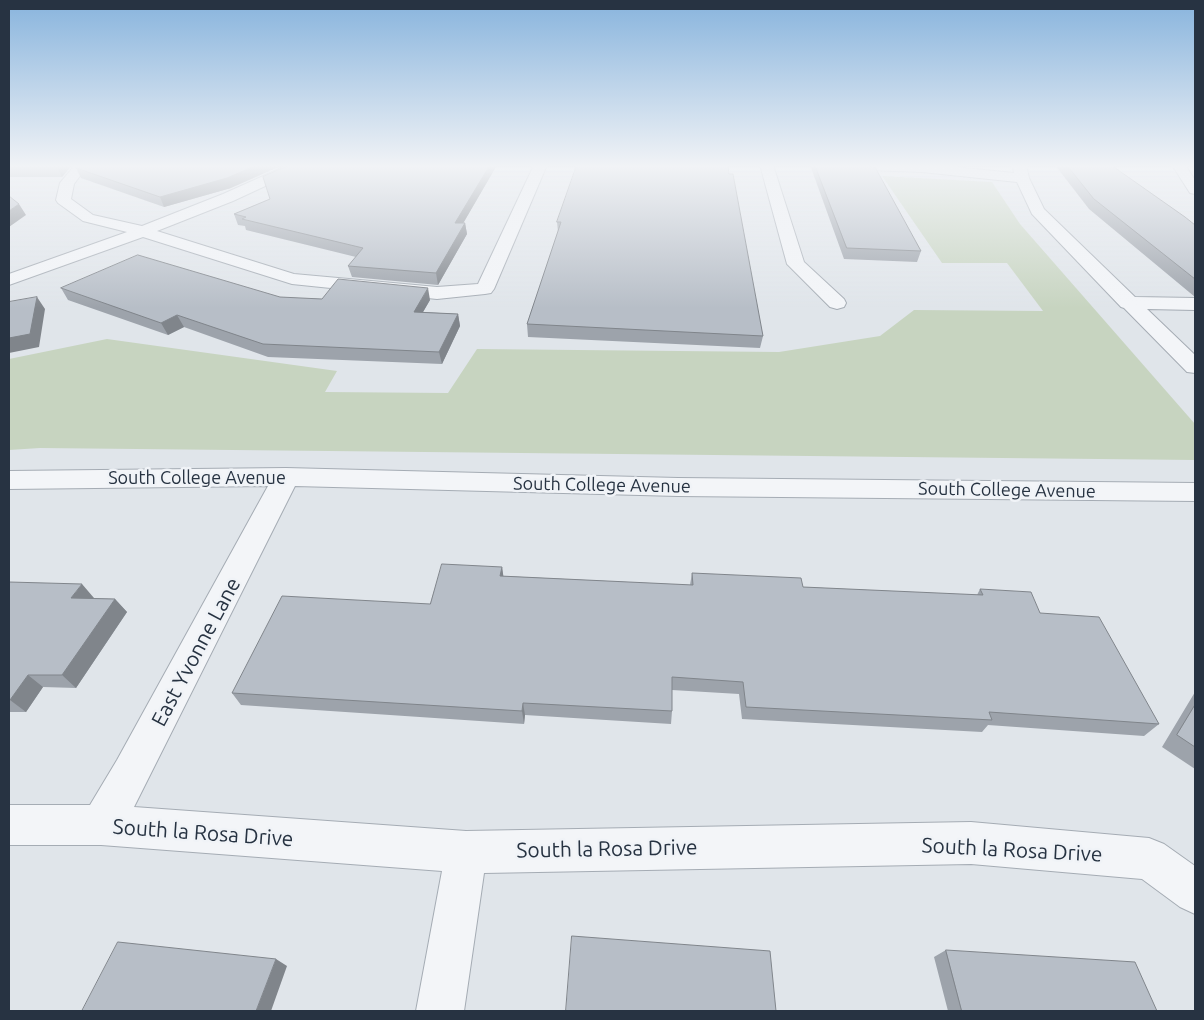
<!DOCTYPE html>
<style>
body{margin:0}
#map{position:relative;width:1204px;height:1020px;overflow:hidden;background:#e0e5ea;font-family:Ubuntu,sans-serif}
canvas{display:block}
.frame{position:absolute;inset:0;border:10px solid #273342;pointer-events:none}
</style>
<div id="map">
<canvas width="1204" height="1020"></canvas>
<div class="frame"></div>
</div>
<script>
const ctx = document.querySelector('canvas').getContext('2d');
ctx.lineJoin = 'round';
function fill(path, color) {
  ctx.fillStyle = color;
  ctx.fill(path, 'evenodd');
}
function strokePath(path, color, width, dash) {
  ctx.strokeStyle = color;
  ctx.lineWidth = width;
  ctx.lineCap = dash ? 'butt' : 'round';
  ctx.setLineDash(dash || []);
  ctx.stroke(path);
}
function drawText(font, color, halo, rows, align = 'center') {
  ctx.font = font + ' Ubuntu,sans-serif';
  ctx.lineWidth = 5;
  ctx.setLineDash([]);
  ctx.textBaseline = 'middle';
  ctx.strokeStyle = halo;
  ctx.fillStyle = color;
  for (const [text, x, y, turn = 0] of rows) {
    ctx.save();
    ctx.translate(x, y);
    ctx.rotate((+turn || 0) * Math.PI / 180);
    ctx.textAlign = isNaN(turn) ? turn : align;
    if (halo) ctx.strokeText(text, 0, 0);
    ctx.fillText(text, 0, 0);
    ctx.restore();
  }
}
fill(new Path2D(`
 M 882,176 L 992,182 L 1020,224 L 1195,424 L 1195,460 L 40,448 L 9,450 L 9,359 L 107,339 L 337,371 L 325,392 L 448,393 L 477,349 L 779,352 L 880,336 L 914,310 L 1043,311 L 1007,263 L 942,263 Z`), '#c7d4c0');
const street = new Path2D(`
 M 75,165 L 88,165 L 74,184 L 71,199 L 93,215 L 142,226 L 223,194 L 288,165 L 305,165 L 304,168 L 233,201 L 157,231 L 294,274 L 437,287 L 478,284 L 534,165 L 547,165 L 494,289 L 491,293 L 485,294 L 437,299 L 292,284 L 143,237 L 9,285 L 9,274 L 127,232 L 83,221 L 58,203 L 56,200 L 60,183 Z
 M 760,165 L 773,165 L 804,262 L 844,299 L 846,303 L 844,307 L 837,309 L 830,307 L 787,264 Z
 M 833,165 L 934,165 L 1014,173 L 1013,165 L 1026,165 L 1029,178 L 1044,209 L 1135,297 L 1195,298 L 1195,310 L 1147,309 L 1195,355 L 1195,373 L 1187,372 L 1124,308 L 1121,307 L 1032,214 L 1017,182 L 922,172 L 839,169 Z
 M 1172,165 L 1185,165 L 1195,180 L 1195,194 L 1190,193 Z
 M 286,468 L 678,478 L 1195,483 L 1195,501 L 678,496 L 295,486 L 134,807 L 466,831 L 971,822 L 1149,838 L 1164,844 L 1195,866 L 1195,914 L 1180,907 L 1142,879 L 971,864 L 484,873 L 464,1011 L 416,1011 L 442,871 L 101,845 L 9,845 L 9,805 L 90,805 L 117,760 L 268,486 L 9,489 L 9,471 Z`);
strokePath(street, '#a5acb4', 2);
fill(street, '#f3f5f8');
fill(new Path2D(`
 M 9,165 L 72,165 L 62,177 L 9,177 Z
 M 290,165 L 497,165 L 463,223 L 465,223 L 467,234 L 438,285 L 352,277 L 348,266 L 356,257 L 246,230 L 245,226 L 238,225 L 234,214 L 270,199 Z
 M 810,165 L 868,165 L 921,251 L 917,262 L 844,259 Z
 M 1055,165 L 1111,165 L 1195,225 L 1195,297 L 1089,209 Z
 M 76,168 L 231,188 L 164,207 L 81,178 Z
 M 729,174 L 763,336 L 760,348 L 528,337 L 527,324 L 558,232 L 557,222 Z
 M 61,288 L 322,299 L 430,300 L 423,312 L 458,314 L 460,326 L 442,364 L 268,357 L 184,327 L 168,335 L 68,300 Z
 M 502,567 L 503,576 L 690,585 L 692,573 L 803,587 L 977,595 L 980,589 L 1040,613 L 1159,724 L 1144,736 L 988,725 L 982,732 L 742,719 L 739,694 L 672,690 L 672,711 L 671,724 L 525,715 L 524,724 L 241,705 L 232,693 L 430,604 Z
 M 9,582 L 94,598 L 93,598 L 115,599 L 127,612 L 76,688 L 43,687 L 26,712 L 9,712 Z
 M 1195,692 L 1195,769 L 1162,747 Z
 M 946,950 L 1157,1011 L 948,1011 L 934,957 Z`), '#9da3ab');
fill(new Path2D(`
 M 59,165 L 72,165 L 62,177 L 57,167 Z
 M 257,165 L 283,165 L 231,188 L 164,207 L 160,197 Z
 M 490,165 L 497,165 L 457,234 L 455,223 Z
 M 19,204 L 26,215 L 9,227 L 9,211 Z
 M 465,223 L 467,234 L 438,285 L 436,273 Z
 M 428,288 L 430,300 L 416,324 L 414,312 Z
 M 37,297 L 45,309 L 39,347 L 9,353 L 9,338 Z
 M 458,314 L 460,326 L 442,364 L 439,352 Z
 M 177,315 L 184,327 L 168,335 L 161,323 Z
 M 502,567 L 504,580 L 500,576 Z
 M 82,584 L 94,598 L 84,611 L 71,598 Z
 M 115,599 L 127,612 L 76,688 L 62,675 Z
 M 28,675 L 43,687 L 26,712 L 10,700 Z
 M 523,703 L 525,715 L 524,724 L 522,711 Z
 M 276,959 L 287,966 L 271,1011 L 256,1011 Z`), '#80858b');
const building = new Path2D(`
 M 9,165 L 59,165 L 57,167 L 9,167 Z
 M 78,165 L 257,165 L 227,178 L 160,197 L 76,168 Z
 M 290,165 L 490,165 L 455,223 L 465,223 L 436,273 L 348,266 L 363,248 L 242,219 L 246,217 L 234,214 L 270,199 L 263,177 Z
 M 577,165 L 728,165 L 729,174 L 733,174 L 763,336 L 527,324 L 561,222 L 557,222 Z
 M 815,165 L 868,165 L 869,166 L 875,167 L 921,251 L 847,248 Z
 M 1067,165 L 1111,165 L 1185,217 L 1195,225 L 1195,279 L 1094,199 Z
 M 9,196 L 19,204 L 9,211 Z
 M 138,255 L 280,297 L 322,299 L 338,279 L 428,288 L 414,312 L 458,314 L 439,352 L 263,344 L 177,315 L 161,323 L 61,288 Z
 M 37,297 L 30,334 L 9,338 L 9,302 Z
 M 442,564 L 502,567 L 500,576 L 693,585 L 692,573 L 801,578 L 803,587 L 983,595 L 980,589 L 1031,592 L 1040,613 L 1099,617 L 1159,724 L 989,712 L 992,720 L 746,707 L 743,682 L 672,677 L 672,711 L 523,703 L 522,711 L 232,693 L 282,596 L 430,604 Z
 M 9,582 L 82,584 L 71,598 L 115,599 L 62,675 L 28,675 L 10,700 L 9,700 Z
 M 1195,705 L 1195,747 L 1177,735 Z
 M 572,936 L 770,951 L 776,1011 L 566,1011 Z
 M 118,942 L 276,959 L 256,1011 L 82,1011 Z
 M 946,950 L 1135,962 L 1157,1011 L 962,1011 Z`);
fill(building, '#b7bec7');
strokePath(building, '#80858b', 1);
const sky = ctx.createLinearGradient(0, 0, 0, 308);
sky.addColorStop(0, '#88b4dd');
sky.addColorStop(0.54, '#f1f3f6');
sky.addColorStop(1, '#f1f3f600');
ctx.fillStyle = sky;
ctx.fillRect(0, 0, 1204, 308);
drawText('18px', '#273342', '#f0f3f7', [
 ["South College Avenue",197,478],
 ["South College Avenue",602,485,1],
 ["South College Avenue",1007,490,1]
]);
drawText('21px', '#273342', '#f0f3f7', [
 ["East Yvonne Lane",196,652,-62],
 ["South la Rosa Drive",203,833,4],
 ["South la Rosa Drive",607,849,-1],
 ["South la Rosa Drive",1012,850,3]
]);
</script>
